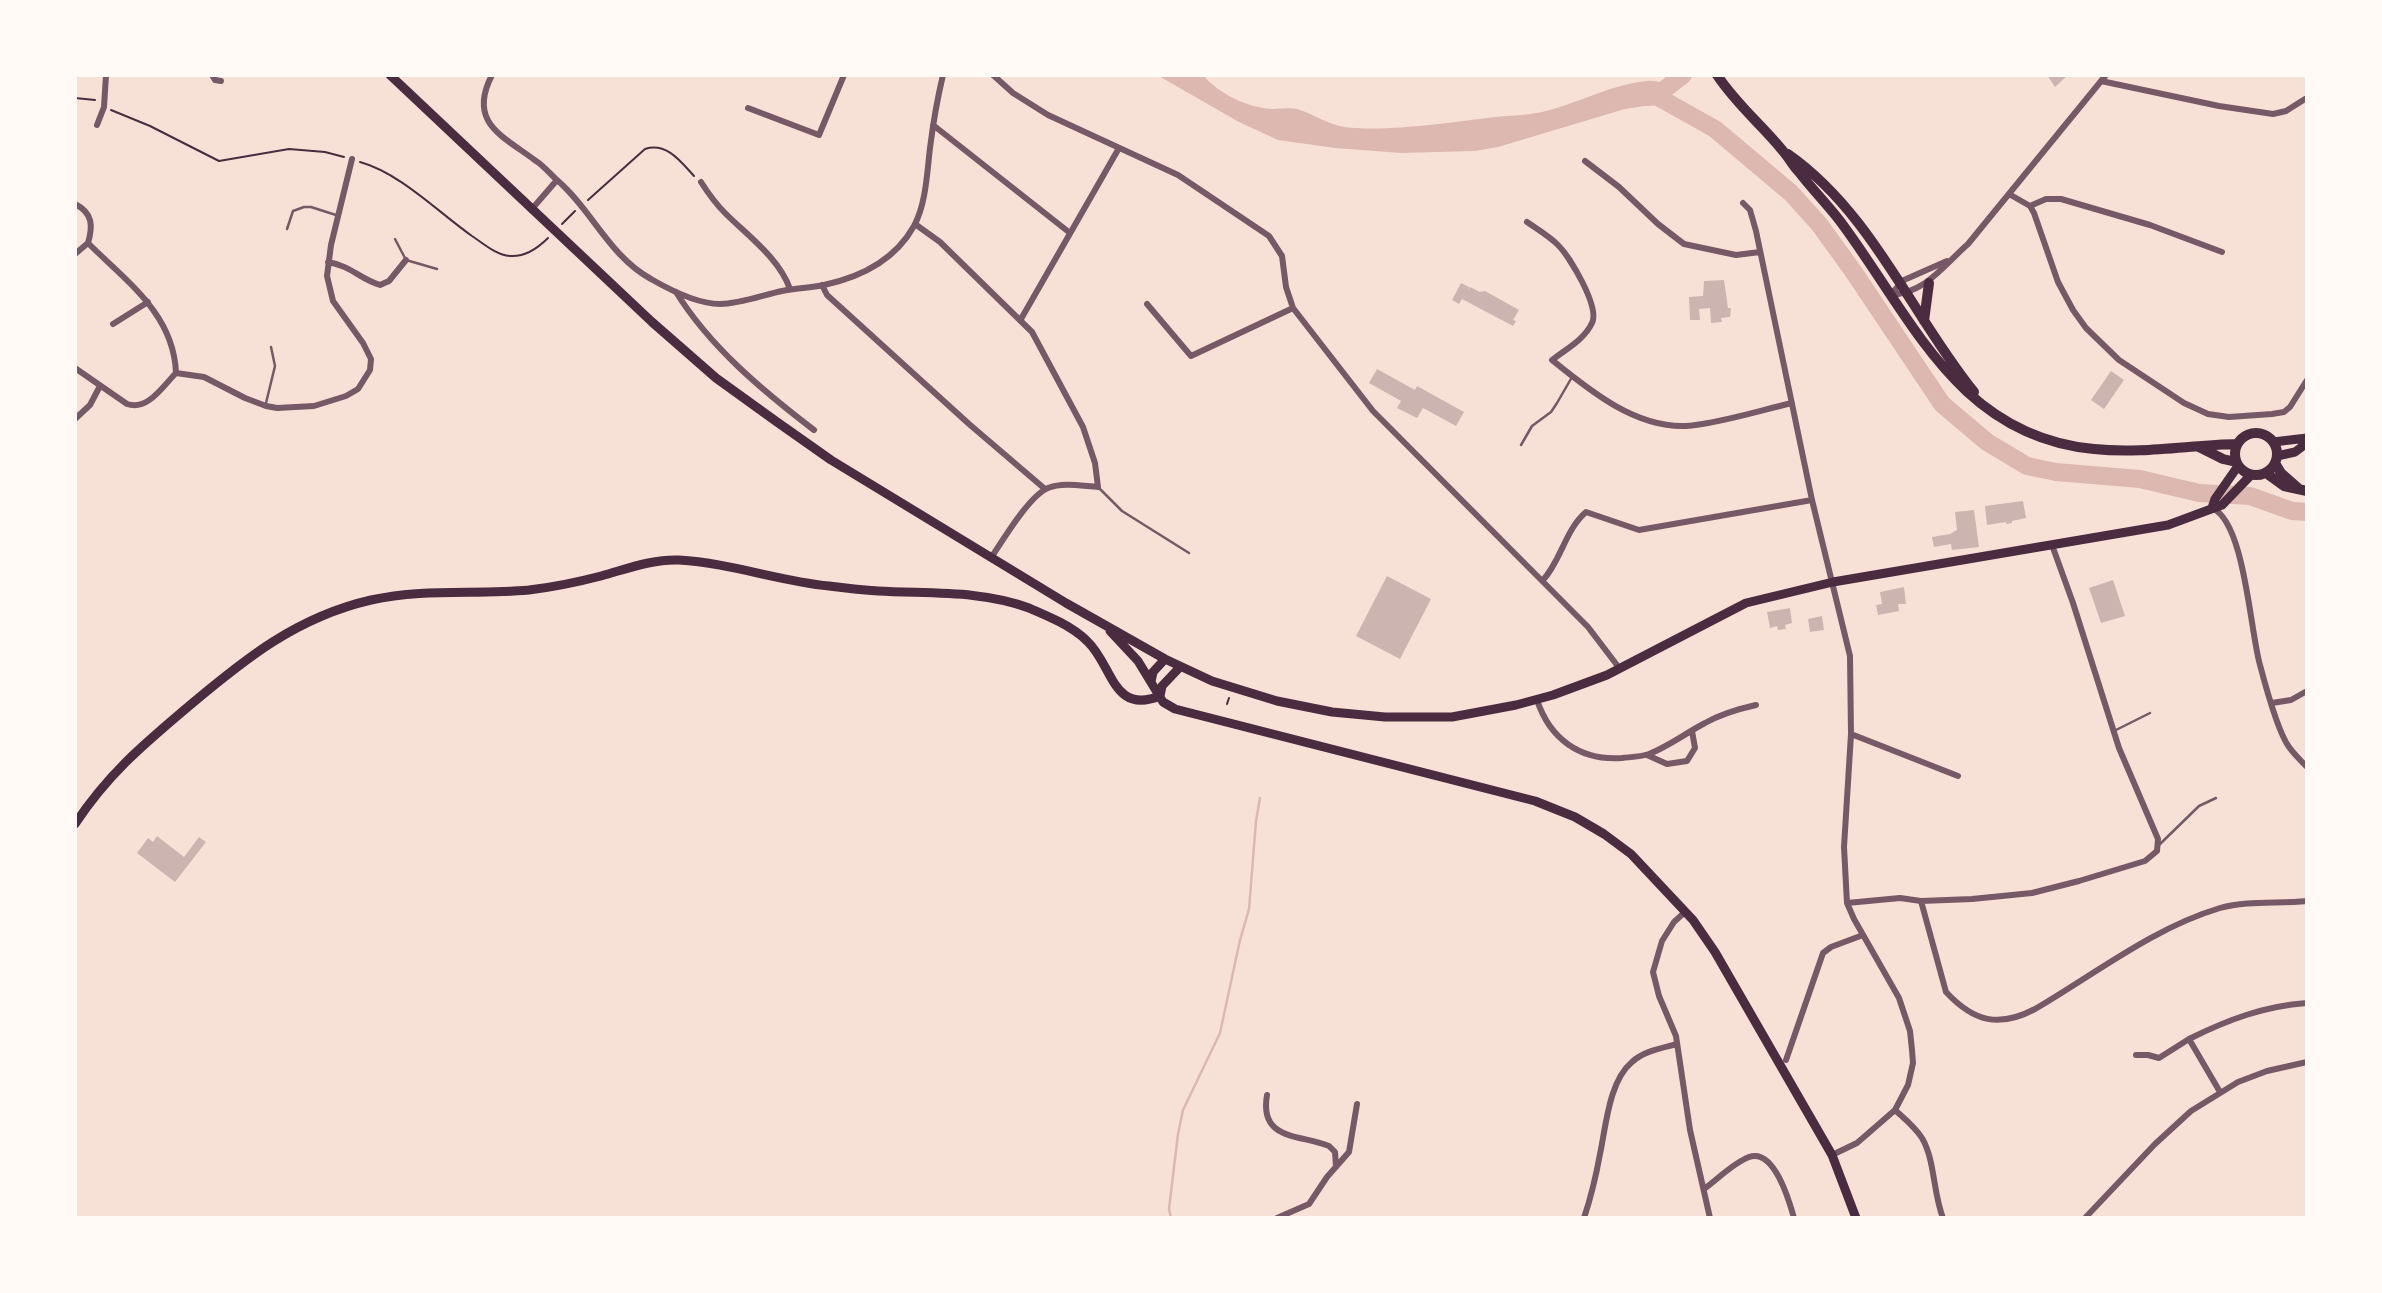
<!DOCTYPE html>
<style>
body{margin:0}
#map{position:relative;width:2382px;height:1293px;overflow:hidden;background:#f7e1d7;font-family:"Source Sans 3",sans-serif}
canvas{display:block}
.frame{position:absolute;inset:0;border:77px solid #fffaf5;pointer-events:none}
</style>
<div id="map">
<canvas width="2382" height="1293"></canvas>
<div class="frame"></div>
</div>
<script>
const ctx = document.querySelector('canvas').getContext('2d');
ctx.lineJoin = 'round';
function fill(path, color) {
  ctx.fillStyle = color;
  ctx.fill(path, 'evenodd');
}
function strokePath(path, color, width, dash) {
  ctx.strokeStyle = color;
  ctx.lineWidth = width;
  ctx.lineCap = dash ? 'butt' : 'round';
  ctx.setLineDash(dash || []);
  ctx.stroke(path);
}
fill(new Path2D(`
 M 1157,75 L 1203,75 C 1219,94 1248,108 1273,109 C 1282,109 1291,107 1300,110 C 1315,115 1327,124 1344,127 C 1385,132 1446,123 1487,118 C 1509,115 1529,116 1550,110 C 1582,101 1614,84 1647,81 C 1665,79 1678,93 1670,110 L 1658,104 L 1625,109 L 1498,147 L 1475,151 L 1401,153 L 1335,148 L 1278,140 L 1239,122 Z`), '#dcb8b0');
strokePath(new Path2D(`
 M 1171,1218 L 1169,1209 L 1178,1134 L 1183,1110 L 1220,1033 L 1240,940 L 1249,909 L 1256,821 L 1260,798`), '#dcb8b0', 2.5);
strokePath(new Path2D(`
 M 1656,96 L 1715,129 L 1791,193 L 1819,224 L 1853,271 L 1942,404 L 1987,442 L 2027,466 L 2056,472 L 2140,479 L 2199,493 L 2250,496 L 2292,511 L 2307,512
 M 1648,97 L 1656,96 L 1683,75`), '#dcb8b0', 18);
fill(new Path2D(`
 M 2047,75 L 2068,75 L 2055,87 Z
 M 1724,280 L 1728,308 L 1731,308 L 1730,317 L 1721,318 L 1722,322 L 1711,323 L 1710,308 L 1699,309 L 1700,320 L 1690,320 L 1689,297 L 1703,296 L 1704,281 Z
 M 1461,283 L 1469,287 L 1468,291 L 1470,287 L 1480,292 L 1485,291 L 1519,310 L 1513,320 L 1516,321 L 1513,326 L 1462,299 L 1459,304 L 1452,300 Z
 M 1377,369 L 1415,390 L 1417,386 L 1464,412 L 1456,426 L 1423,408 L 1417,418 L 1397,408 L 1401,401 L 1369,383 Z
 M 2111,371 L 2124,380 L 2104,409 L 2091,400 Z
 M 2023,501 L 2026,518 L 2012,521 L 2012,523 L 2006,524 L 2006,522 L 1987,525 L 1985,506 Z
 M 1974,510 L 1979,547 L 1952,550 L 1951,544 L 1934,547 L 1932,537 L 1950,534 L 1957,530 L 1955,512 Z
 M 1387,576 L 1431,599 L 1400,659 L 1356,636 Z
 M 2113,580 L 2125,616 L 2101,623 L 2089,588 Z
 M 1904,587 L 1906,604 L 1898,604 L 1899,611 L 1878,615 L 1876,605 L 1882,604 L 1880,592 Z
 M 1790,608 L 1792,623 L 1785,625 L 1786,629 L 1778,630 L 1777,626 L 1770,628 L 1767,612 Z
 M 1822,616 L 1824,630 L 1810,632 L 1808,619 Z
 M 157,836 L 184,857 L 199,837 L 206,842 L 175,882 L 137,853 L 148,838 L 153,842 Z`), '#ccb4b1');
strokePath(new Path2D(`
 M 75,98 L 95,100
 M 111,110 L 150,126 L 219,161 L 289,149 L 325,152 L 344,157
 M 360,162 C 400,173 438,212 472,236 C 484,244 496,255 510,256 C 524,257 538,248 548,238
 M 588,200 L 645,149 C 667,142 681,162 694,176
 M 562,224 L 575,211
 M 1227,704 L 1229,698`), '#4a2c40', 2);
strokePath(new Path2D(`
 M 287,229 L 293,211 L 304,207 L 311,207 L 336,215
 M 395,239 L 406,260 L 437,269
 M 266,403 L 275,366 L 271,347
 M 1521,445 L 1532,426 L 1551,412 L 1557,403 L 1572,377
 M 1098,487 L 1122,511 L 1189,553
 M 2116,730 L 2150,713
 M 2159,845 L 2199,806 L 2216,798`), '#755966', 2.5);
strokePath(new Path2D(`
 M 212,75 L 215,80 L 221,81
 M 492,75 C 467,123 503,136 536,161 C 544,166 550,174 557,180
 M 993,75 L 1013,93 L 1048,115 L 1178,175 L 1269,236 L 1282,256 L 1286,287 L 1293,308 L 1373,411 L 1588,627 L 1620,669
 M 2101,81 L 2219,106 L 2273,114 L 2286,111 L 2305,99
 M 748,108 L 819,135 L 844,75
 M 97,125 L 104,107 L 106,75
 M 933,125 L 1070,233
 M 1585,161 L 1619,187 L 1658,224 L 1684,244 L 1736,255 L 1760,252
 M 701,182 C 708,193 716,204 725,213 C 748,236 779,258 790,289
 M 2009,194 L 2030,206 L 2034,213 L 2058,282 L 2073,310 L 2086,328 L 2119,360 L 2184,403 L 2208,414 L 2229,417 L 2272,414 L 2284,412 L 2290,407 L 2307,380
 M 1743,203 L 1750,210 L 1756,231 L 1812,500 L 1850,656 L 1851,734 L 1844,847 L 1847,903 L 1854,919 L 1899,998 L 1910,1031 L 1912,1050 L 1913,1063 L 1908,1085 L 1895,1110 L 1857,1143 L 1832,1155
 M 75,204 C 93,213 93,226 88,243 C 126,281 174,314 176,373
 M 2030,206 L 2046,199 L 2061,199 L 2150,225 L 2222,252
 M 531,210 L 557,180 C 592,210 609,256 651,279 C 670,290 697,304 720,304 C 740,304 763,295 782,291 C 796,288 810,288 824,285 C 861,277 895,260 914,226 C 926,204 927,173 930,148 C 933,124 937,100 943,75
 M 1527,222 C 1537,229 1549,236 1558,245 C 1570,257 1600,307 1592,323 C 1584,340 1566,349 1552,360 C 1589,390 1635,428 1686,426 C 1717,424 1761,410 1792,403
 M 915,224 L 940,242 L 1032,332 L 1083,427 L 1095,463 L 1098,487 C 1082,486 1063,482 1048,488 C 1029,496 1003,540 991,558
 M 75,254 L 88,243
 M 328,262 C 351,266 360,279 380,285 L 389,281 L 406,260
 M 822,285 L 827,295 L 969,424 L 1045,489
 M 676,292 C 710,347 763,391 814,430
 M 1890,295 C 1926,293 1943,266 1968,244 L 2106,75
 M 1890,295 L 1904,280 L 1947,261
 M 1147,304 L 1191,356 L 1293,308
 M 1021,319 L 1119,148
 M 113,324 L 148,302
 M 75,368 L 127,404 C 148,411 163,386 176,373 L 204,377 L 245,398 L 266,406 L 277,408 L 314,406 L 346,396 L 358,389 L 370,370 L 371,359 L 363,343 L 333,301 L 327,276 L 331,245 L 352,159
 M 75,419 L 90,405 L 100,386
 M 2212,508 C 2245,522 2250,631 2260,665 C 2265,684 2278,732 2289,747 C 2294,754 2301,761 2307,767
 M 1543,580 C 1561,561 1565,530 1586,512 L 1639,530 L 1812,500
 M 1537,700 C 1550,739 1580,761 1622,758 C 1631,757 1640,757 1649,754 C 1669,746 1686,733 1705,723 C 1721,714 1738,709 1756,705
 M 2272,703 L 2291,700 L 2307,691
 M 1851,734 L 1958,776
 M 1647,755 L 1667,764 L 1687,761 L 1695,748 L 1692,731
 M 1921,901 L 1946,992 C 1974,1022 1999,1028 2035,1009 C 2095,974 2153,928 2220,908 C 2248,900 2278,904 2307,901
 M 1847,903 L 1900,898 L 1921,901 L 1972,899 L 2032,893 L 2079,881 L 2145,861 L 2157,851 L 2158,839 L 2119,748 L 2073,603 L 2052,545
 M 1685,912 L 1674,922 L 1662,941 L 1653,972 L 1659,996 L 1676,1036 L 1690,1130 L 1710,1218
 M 2136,1055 L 2148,1055 L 2159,1058 L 2189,1039
 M 1786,1060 L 1823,953 L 1831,947 L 1863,935
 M 2220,1092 L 2189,1039 C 2227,1020 2264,1006 2307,1003
 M 1267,1095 C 1259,1141 1300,1134 1329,1146 L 1335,1152 L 1336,1167
 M 1895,1110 C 1905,1119 1915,1127 1922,1138 C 1935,1160 1933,1193 1943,1218
 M 1704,1189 C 1718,1179 1733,1163 1749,1157 C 1774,1148 1789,1200 1794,1218
 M 1277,1218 L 1309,1204 L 1327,1177 L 1349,1152 L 1357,1104
 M 1584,1218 C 1591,1197 1596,1176 1600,1154 C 1606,1126 1609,1081 1632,1062 C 1644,1051 1662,1048 1677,1044
 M 2085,1218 L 2155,1144 L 2191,1111 L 2238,1082 L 2267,1071 L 2307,1062`), '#755966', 6);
strokePath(new Path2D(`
 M 390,75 L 652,322 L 716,378 L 777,422 L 831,460 L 1066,603 L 1165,659 L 1212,681 L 1277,701 L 1332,712 L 1385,717 L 1452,717 L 1516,705 L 1553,695 L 1607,675 L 1746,603 L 1833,582 L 2168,525 L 2222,505 L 2251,475
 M 2273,442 L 2307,438
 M 2277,456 L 2295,452 L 2307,443
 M 2212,508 L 2215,499 L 2238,466
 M 1110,631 L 1138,661 L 1163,702 L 1175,709 L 1535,801 L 1575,817 L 1604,834 L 1631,854 L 1693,920 L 1715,952 L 1832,1155 L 1856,1218
 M 1151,682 L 1153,672 L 1165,659
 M 1160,696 L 1162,686 L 1180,667
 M 75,824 C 109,773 143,745 189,706 C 246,658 297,617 371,600 C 424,588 476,595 529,590 C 554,587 578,582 601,576 C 627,569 652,559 679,560 C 730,563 779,581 829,586 C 845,588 862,590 878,591 C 928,594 981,590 1029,608 C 1048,616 1072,626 1087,641 C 1113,665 1112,715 1160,696`), '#4a2c40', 9);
strokePath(new Path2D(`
 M 1717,75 C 1737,105 1761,124 1783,151 C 1789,158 1793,166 1799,172 C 1812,189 1827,204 1840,221 C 1912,317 1957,436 2094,449 C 2142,454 2190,445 2237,444
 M 1788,154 C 1872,213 1911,314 1974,392
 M 1924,321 L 1929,283
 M2235 454a21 21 0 1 1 42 0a21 21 0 1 1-42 0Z
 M 2199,447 L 2223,459 L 2236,462
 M 2275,463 L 2281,473 L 2298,488
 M 2266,473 L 2284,486 L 2307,491`), '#4a2c40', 10);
</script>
